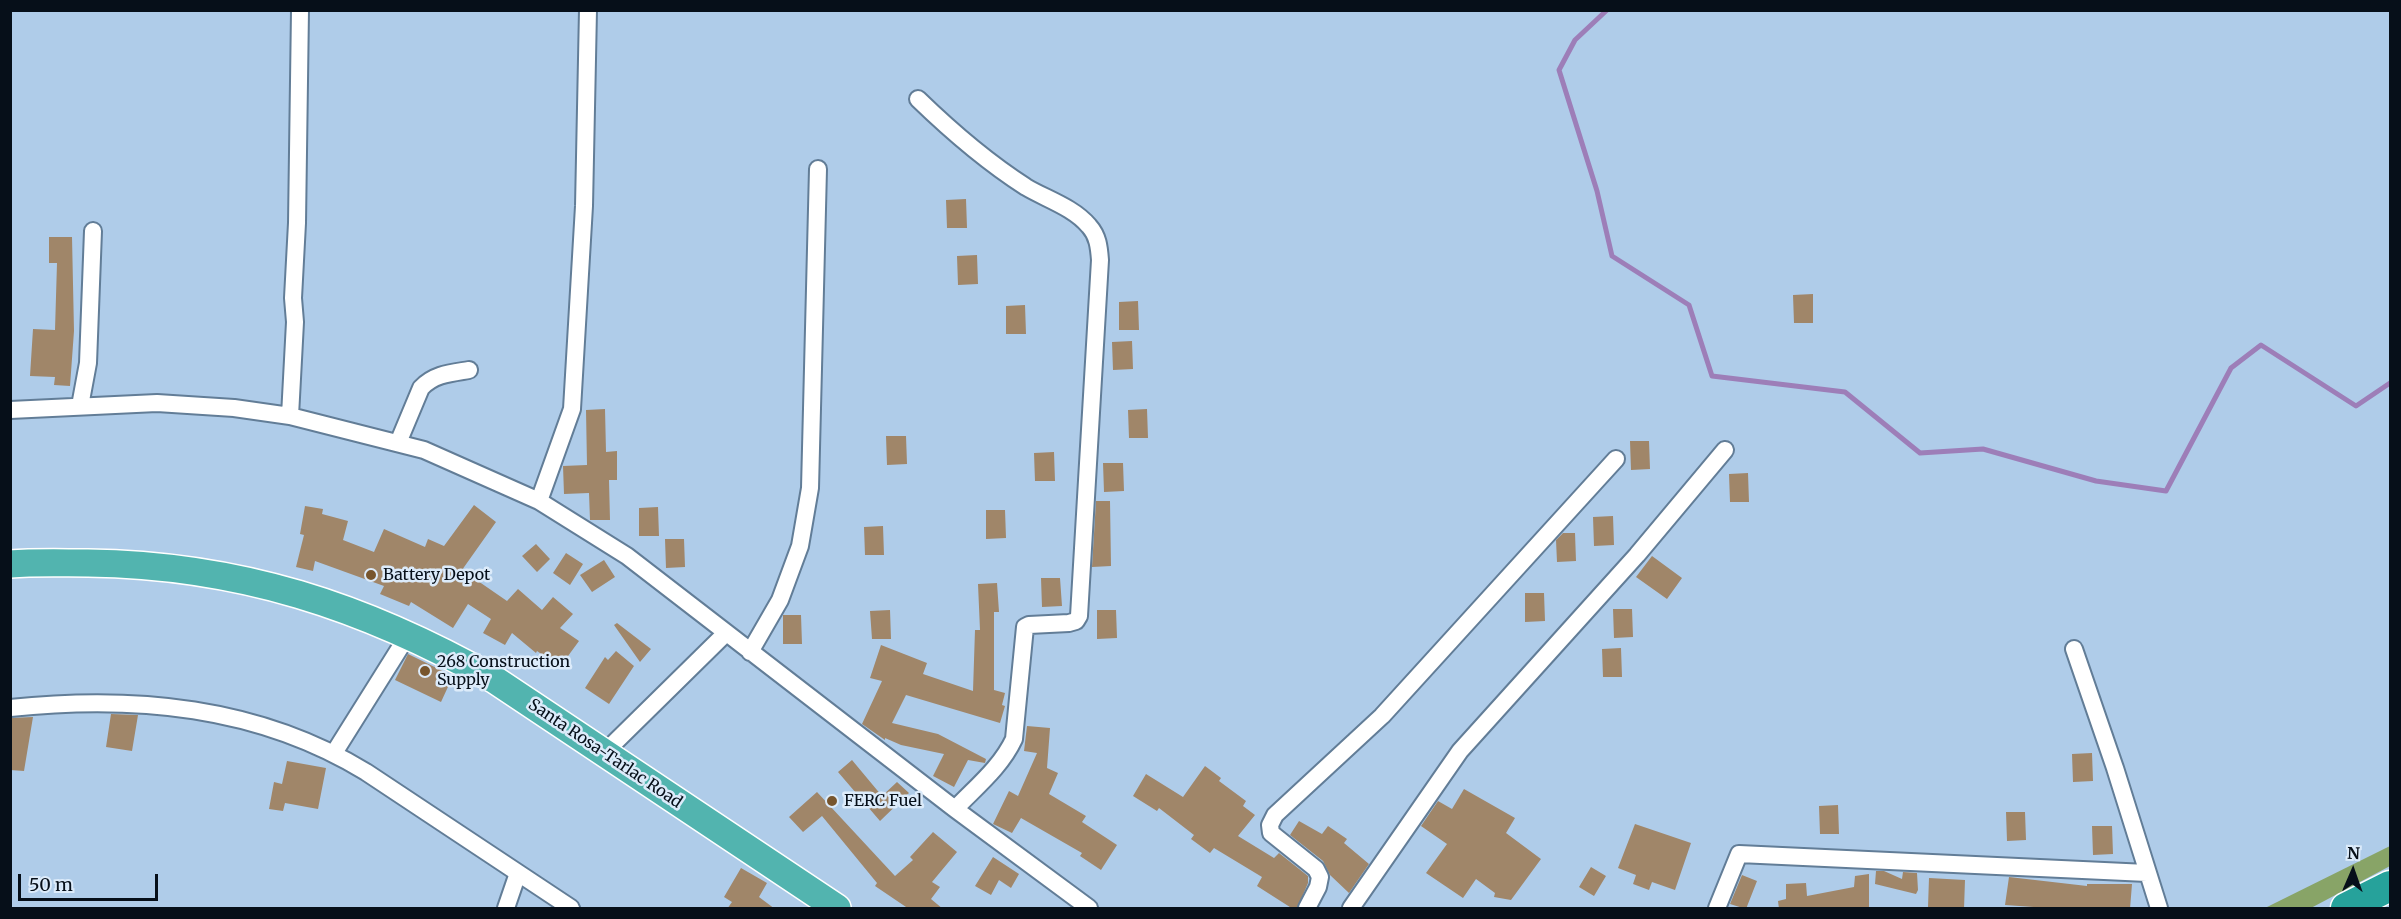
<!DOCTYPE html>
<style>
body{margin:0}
#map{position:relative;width:2401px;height:919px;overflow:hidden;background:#afcce9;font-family:Merriweather,serif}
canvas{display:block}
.frame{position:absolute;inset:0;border:12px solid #060f19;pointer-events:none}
.north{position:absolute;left:2323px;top:841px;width:60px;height:60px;-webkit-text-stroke:4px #dcebfa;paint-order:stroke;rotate:2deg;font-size:16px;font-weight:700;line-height:24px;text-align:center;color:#060f19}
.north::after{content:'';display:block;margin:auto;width:21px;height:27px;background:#060f19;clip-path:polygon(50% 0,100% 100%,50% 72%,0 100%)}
.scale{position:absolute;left:18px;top:874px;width:140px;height:27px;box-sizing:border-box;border:3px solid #060f19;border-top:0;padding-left:8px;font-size:18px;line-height:21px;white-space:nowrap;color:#060f19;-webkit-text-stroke:4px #dcebfa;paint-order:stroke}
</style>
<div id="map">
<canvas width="2401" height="919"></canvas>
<div class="frame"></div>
<div class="north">N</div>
<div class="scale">50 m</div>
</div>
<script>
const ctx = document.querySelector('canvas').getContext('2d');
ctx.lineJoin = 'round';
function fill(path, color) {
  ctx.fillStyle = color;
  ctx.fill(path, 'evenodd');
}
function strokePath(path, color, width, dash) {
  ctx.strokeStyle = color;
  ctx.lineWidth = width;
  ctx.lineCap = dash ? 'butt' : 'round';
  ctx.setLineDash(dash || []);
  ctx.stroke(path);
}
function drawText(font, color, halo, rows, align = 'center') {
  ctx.font = font + ' Merriweather,serif';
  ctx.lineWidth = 5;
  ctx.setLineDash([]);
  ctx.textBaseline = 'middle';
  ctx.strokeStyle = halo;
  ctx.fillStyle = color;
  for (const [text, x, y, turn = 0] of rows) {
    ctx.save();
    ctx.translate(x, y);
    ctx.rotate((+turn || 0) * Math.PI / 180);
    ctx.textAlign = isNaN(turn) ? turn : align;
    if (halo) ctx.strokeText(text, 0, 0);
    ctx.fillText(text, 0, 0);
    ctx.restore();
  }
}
fill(new Path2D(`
 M 2390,846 L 2390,866 L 2311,908 L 2265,908 Z`), '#88a467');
strokePath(new Path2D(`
 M 1607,10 L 1575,40 L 1559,70 L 1597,191 L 1612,256 L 1689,305 L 1712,376 L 1845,392 L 1920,453 L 1983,449 L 2096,481 L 2166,491 L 2231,368 L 2261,345 L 2356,406 L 2390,383`), '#9d7eb8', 5);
fill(new Path2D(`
 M 966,199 L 967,228 L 947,228 L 946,200 Z
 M 49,237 L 72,237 L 74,331 L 70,386 L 54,385 L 55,377 L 30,376 L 33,329 L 55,330 L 57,263 L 49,263 Z
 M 977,255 L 978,284 L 958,285 L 957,256 Z
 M 1813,294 L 1813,323 L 1794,323 L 1793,295 Z
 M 1138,301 L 1139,330 L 1119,330 L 1119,302 Z
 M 1025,305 L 1026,334 L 1006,334 L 1006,306 Z
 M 1132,341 L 1133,369 L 1113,370 L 1112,342 Z
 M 605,409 L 606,452 L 617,451 L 617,480 L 609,480 L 610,520 L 590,520 L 589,493 L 564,494 L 563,466 L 587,465 L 586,410 Z
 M 1147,409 L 1148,438 L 1129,438 L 1128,410 Z
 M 886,436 L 906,436 L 907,464 L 887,465 Z
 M 1630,441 L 1649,441 L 1650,469 L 1631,470 Z
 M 1054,452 L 1055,481 L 1035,481 L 1034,453 Z
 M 1103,463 L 1123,463 L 1124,491 L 1104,492 Z
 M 1748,473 L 1749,502 L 1730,502 L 1729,474 Z
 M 1096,501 L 1110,501 L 1111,566 L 1092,567 Z
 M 474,505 L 496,522 L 462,570 L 507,601 L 518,589 L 542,610 L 553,597 L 573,614 L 560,628 L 579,641 L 560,667 L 537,651 L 536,653 L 512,633 L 505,645 L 483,633 L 491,619 L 468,604 L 453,628 L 411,602 L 409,606 L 380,594 L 384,586 L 315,561 L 313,571 L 296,567 L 304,535 L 300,534 L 305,506 L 323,509 L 322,514 L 348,521 L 343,540 L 374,552 L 384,529 L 425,547 L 428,539 L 444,546 Z
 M 658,507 L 659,536 L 639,536 L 639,508 Z
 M 986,510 L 1005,510 L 1006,538 L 986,539 Z
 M 1613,516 L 1614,545 L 1594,546 L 1593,517 Z
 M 883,526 L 884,555 L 865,555 L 864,527 Z
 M 1563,533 L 1575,533 L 1576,561 L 1557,562 L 1556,540 Z
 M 665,539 L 684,539 L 685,567 L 666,568 Z
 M 536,544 L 550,559 L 537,572 L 522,556 Z
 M 566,553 L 583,564 L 570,585 L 553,573 Z
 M 1652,556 L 1682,578 L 1667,599 L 1636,577 Z
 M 604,560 L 615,577 L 592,592 L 580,575 Z
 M 1041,578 L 1060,578 L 1062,606 L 1042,607 Z
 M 997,583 L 999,612 L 994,612 L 994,690 L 1005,693 L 1002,705 L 1005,706 L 1000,723 L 906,695 L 892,723 L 938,734 L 986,759 L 985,763 L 968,760 L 954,787 L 933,776 L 944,754 L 901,745 L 885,738 L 885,740 L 862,724 L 882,681 L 870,678 L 881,645 L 927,663 L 923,674 L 973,691 L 975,630 L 980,630 L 978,584 Z
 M 1525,593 L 1544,593 L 1545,621 L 1525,622 Z
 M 1613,609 L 1632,609 L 1633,637 L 1614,638 Z
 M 890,610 L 891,639 L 872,639 L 870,611 Z
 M 1097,610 L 1116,610 L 1117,638 L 1097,639 Z
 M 783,615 L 801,615 L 802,644 L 783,644 Z
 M 617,623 L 651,649 L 640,662 L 614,625 Z
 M 1621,648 L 1622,677 L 1603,677 L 1602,649 Z
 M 616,651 L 634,666 L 609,704 L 585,688 L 605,657 L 608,660 Z
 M 408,654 L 453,676 L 441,702 L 395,680 Z
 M 111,714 L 138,715 L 132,751 L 106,747 Z
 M 33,717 L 24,771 L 10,770 L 10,718 Z
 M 1027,726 L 1050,728 L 1047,768 L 1058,773 L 1049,794 L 1086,816 L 1082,822 L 1117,845 L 1101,870 L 1080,856 L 1082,853 L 1021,818 L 1012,833 L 993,824 L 1009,791 L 1018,796 L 1037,753 L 1024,751 Z
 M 2092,753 L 2093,781 L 2073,782 L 2072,754 Z
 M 852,760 L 882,796 L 897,782 L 909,793 L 880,821 L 838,772 Z
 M 287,761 L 326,768 L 318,809 L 285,803 L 283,811 L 269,809 L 274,782 L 282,784 Z
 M 1205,766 L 1221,778 L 1219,781 L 1246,801 L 1243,806 L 1255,815 L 1238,836 L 1274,858 L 1279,853 L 1308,876 L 1308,883 L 1297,909 L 1293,909 L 1257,886 L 1262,877 L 1214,848 L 1210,853 L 1191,839 L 1194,835 L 1159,808 L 1157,811 L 1133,796 L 1146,774 L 1183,797 Z
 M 1464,789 L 1515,818 L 1506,833 L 1541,859 L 1511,900 L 1494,897 L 1495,893 L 1476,879 L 1463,898 L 1426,873 L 1447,844 L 1421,826 L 1438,801 L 1452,809 Z
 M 817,792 L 895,876 L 913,860 L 910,857 L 933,832 L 957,852 L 932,882 L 940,887 L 931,899 L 943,909 L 909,909 L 875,886 L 877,883 L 822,816 L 803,832 L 789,817 Z
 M 1838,805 L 1839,834 L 1820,834 L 1819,806 Z
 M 2006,812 L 2025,812 L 2026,840 L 2007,841 Z
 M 1299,821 L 1322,834 L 1328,826 L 1347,839 L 1344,843 L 1369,864 L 1349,893 L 1330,875 L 1323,861 L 1290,835 Z
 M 1635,824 L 1691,843 L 1675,890 L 1652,882 L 1649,890 L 1633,884 L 1636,875 L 1618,868 Z
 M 2092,826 L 2112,826 L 2113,854 L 2093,855 Z
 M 993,857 L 1019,874 L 1011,888 L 999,880 L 991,895 L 975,886 Z
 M 1591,867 L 1606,876 L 1594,896 L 1579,887 Z
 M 741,868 L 767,883 L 759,897 L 775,909 L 727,909 L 732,902 L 724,897 Z
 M 1876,871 L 1884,871 L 1902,879 L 1903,872 L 1917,873 L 1918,890 L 1916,894 L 1875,884 Z
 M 1869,874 L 1869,909 L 1852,909 L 1852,907 L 1779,909 L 1778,901 L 1786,899 L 1786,884 L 1806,883 L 1807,896 L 1854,887 L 1855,876 Z
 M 1742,875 L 1757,881 L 1746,909 L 1730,904 Z
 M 2009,877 L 2087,886 L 2087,884 L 2132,884 L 2130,909 L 2062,909 L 2005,905 Z
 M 1929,878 L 1965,880 L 1964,909 L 1928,907 Z`), '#a08669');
const minor = new Path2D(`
 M 918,99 C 951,131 987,162 1026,187 C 1046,199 1073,207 1089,226 C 1098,236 1099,247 1100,260 L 1079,616 L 1076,621 L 1069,623 L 1029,625 L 1025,627 L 1014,739 C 1001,767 976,787 955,809
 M 80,406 L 88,363 L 93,231
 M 10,410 L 157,403 L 234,408 L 290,416 L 424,450 L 539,501 L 627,556 L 955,809 L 1089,908
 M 290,416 L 295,322 L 293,298 L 297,223 L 300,10
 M 398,443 L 421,388 C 434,374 451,373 469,370
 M 539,501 L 572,409 L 584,206 L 588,10
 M 2074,649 L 2115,768 L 2159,908
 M 750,652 L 780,600 L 800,546 L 810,488 L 818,169
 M 10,708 C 134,695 258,706 366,772 L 571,908
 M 334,753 L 408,635
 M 604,753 L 726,633
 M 506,908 L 518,873
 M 1307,908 L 1318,887 L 1320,877 L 1316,869 L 1271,833 L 1270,825 L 1275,815 L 1382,716 L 1616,459
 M 1351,908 L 1460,751 L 1637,555 L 1725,450
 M 1717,908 L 1739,854 L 2147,873`);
const trunk = new Path2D(`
 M 10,564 C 36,562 62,563 88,563 C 239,565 364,606 495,680 L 837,908`);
const motorway = new Path2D(`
 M 2346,908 L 2390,886`);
strokePath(minor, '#627d97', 20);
strokePath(trunk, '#fff', 30);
strokePath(motorway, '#fff', 33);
strokePath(minor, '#fff', 16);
strokePath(trunk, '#52b4af', 27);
strokePath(motorway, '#26a29b', 30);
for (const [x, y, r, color] of [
 [371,575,6,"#77552d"],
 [425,671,6,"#77552d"],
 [832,801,6,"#77552d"]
]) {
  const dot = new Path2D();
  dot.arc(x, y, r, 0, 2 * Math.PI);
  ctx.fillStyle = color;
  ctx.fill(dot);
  strokePath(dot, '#dcebfa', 2);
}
drawText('16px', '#060f19', '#dcebfa', [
 ["Battery Depot",383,575],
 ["268 Construction",437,662],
 ["Supply",437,680],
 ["FERC Fuel",844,801]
], 'left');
drawText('16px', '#060f19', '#dcebfa', [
 ["Santa Rosa-Tarlac Road",605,754,34]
]);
</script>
